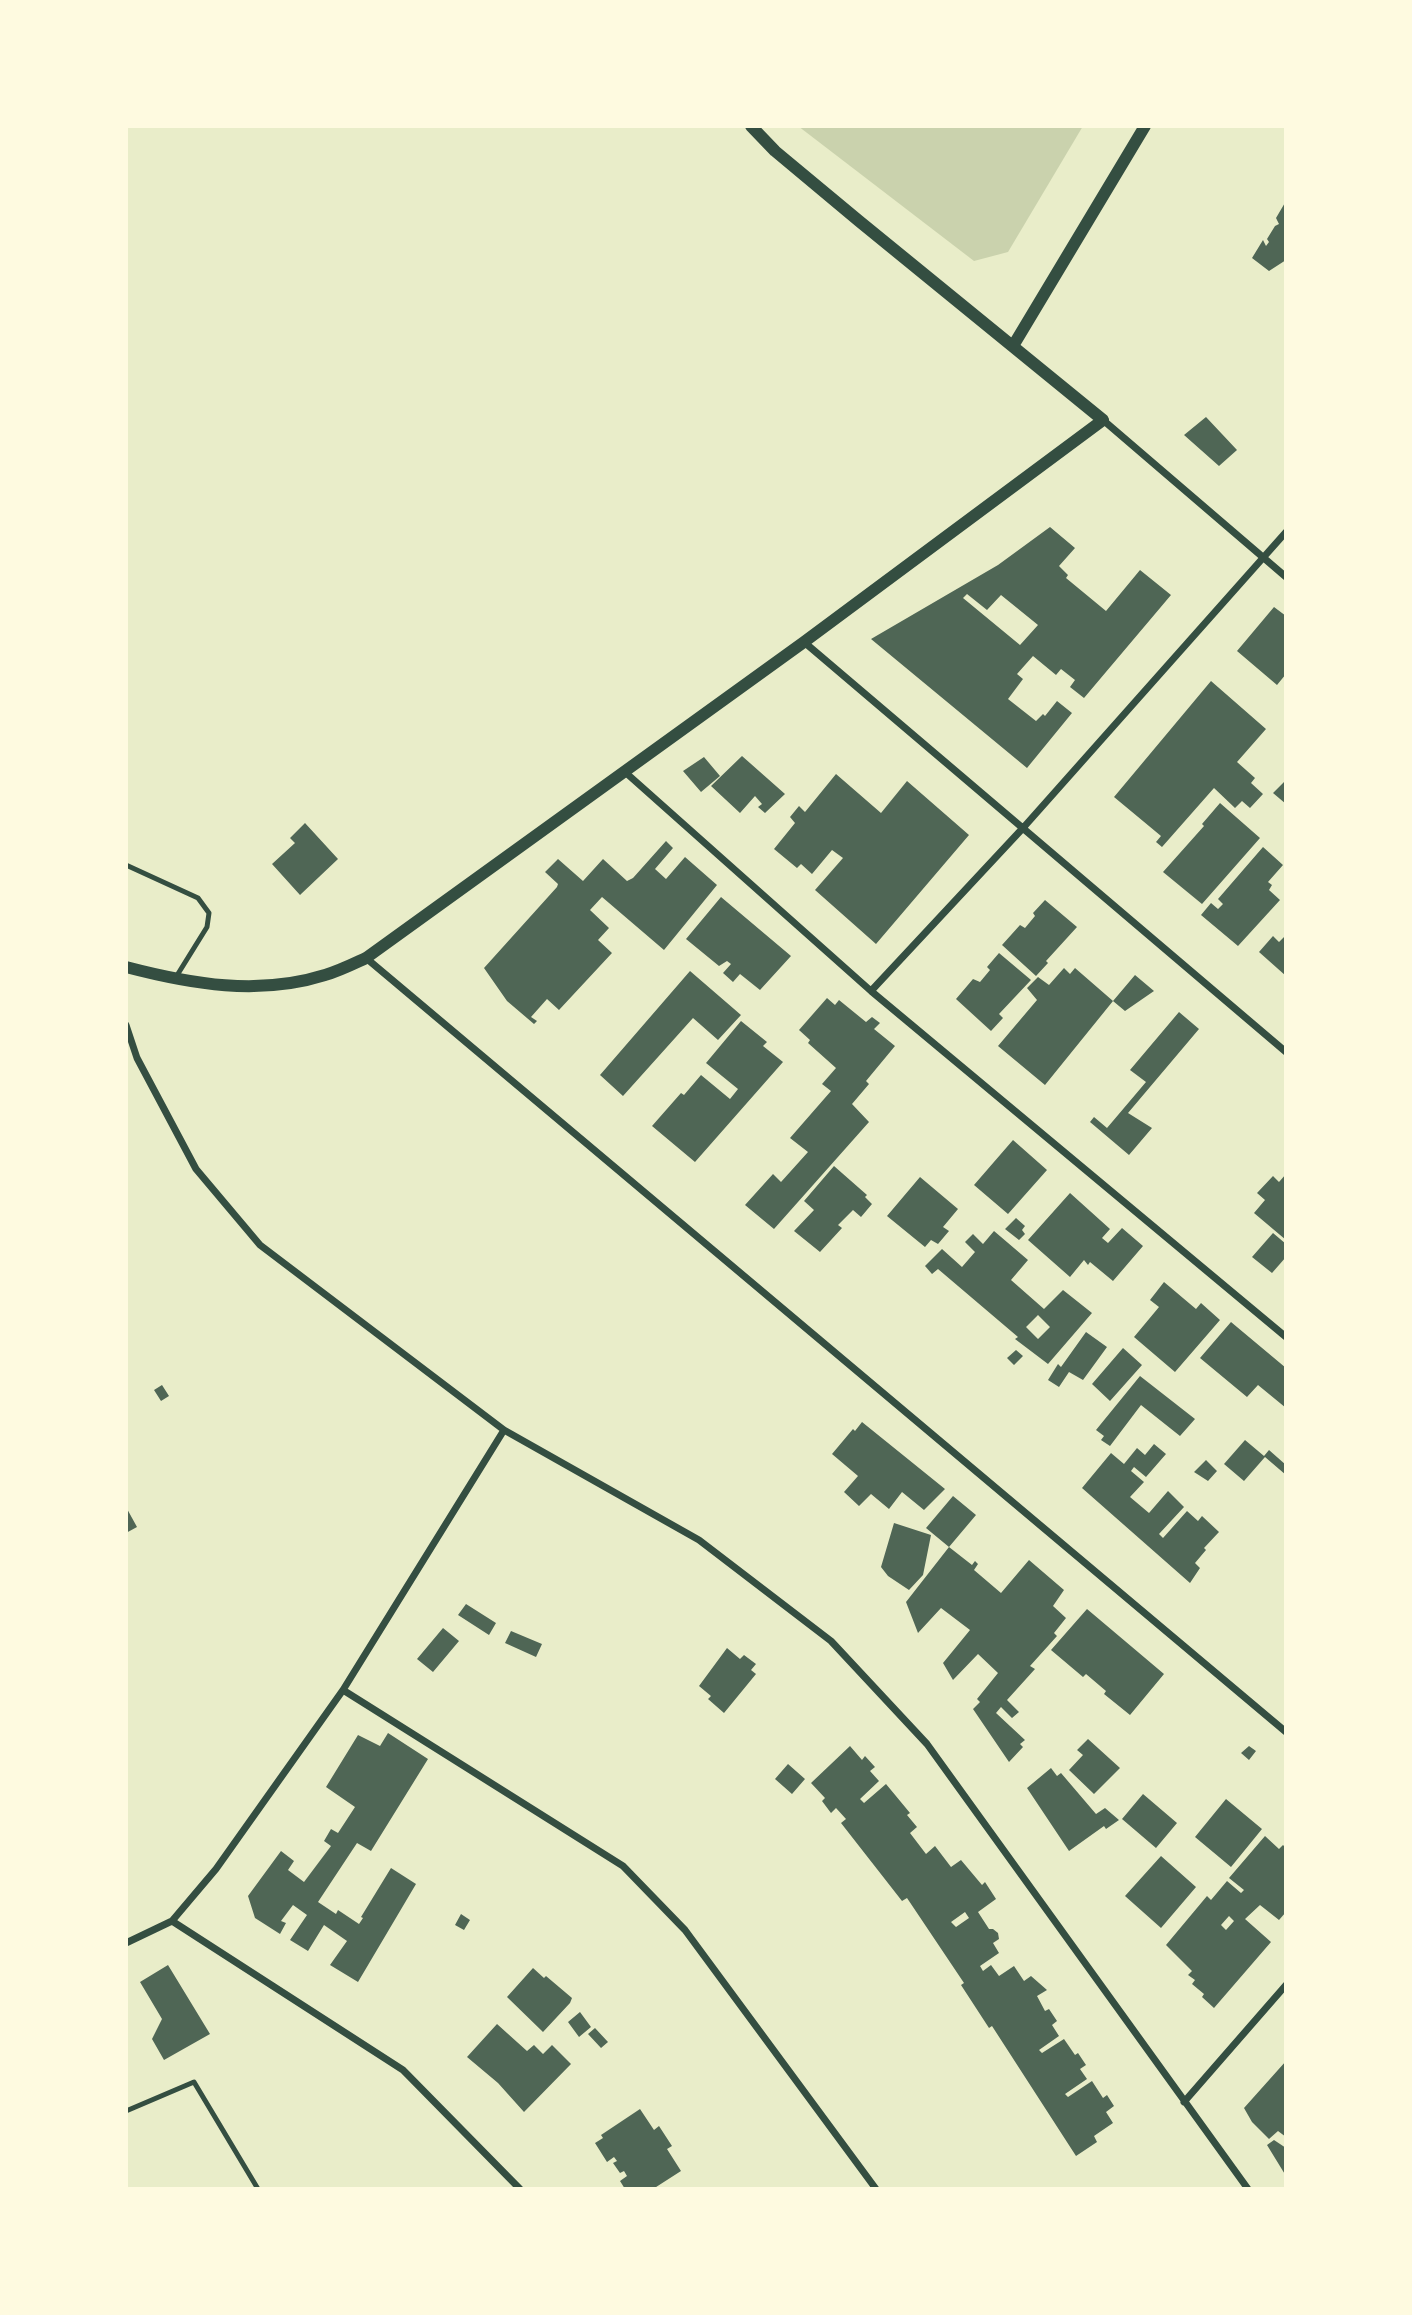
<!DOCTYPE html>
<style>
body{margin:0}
#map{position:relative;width:1412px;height:2315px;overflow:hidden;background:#e9edc9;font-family:Quicksand,sans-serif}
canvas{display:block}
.frame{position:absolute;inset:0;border:128px solid #fefae0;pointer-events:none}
</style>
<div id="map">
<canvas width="1412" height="2315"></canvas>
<div class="frame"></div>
</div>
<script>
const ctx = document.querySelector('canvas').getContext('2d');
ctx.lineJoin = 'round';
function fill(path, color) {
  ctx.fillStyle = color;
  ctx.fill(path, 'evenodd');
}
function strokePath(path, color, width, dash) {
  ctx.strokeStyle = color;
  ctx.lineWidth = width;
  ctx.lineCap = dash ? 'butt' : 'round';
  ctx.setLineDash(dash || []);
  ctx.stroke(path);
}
fill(new Path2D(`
 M 798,126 L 1083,126 L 1008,252 L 974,261 Z`), '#cad2ad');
fill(new Path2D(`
 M 1286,201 L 1286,260 L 1269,271 L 1252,258 L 1263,240 L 1266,246 L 1269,242 L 1267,239 L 1275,226 L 1279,224 L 1276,218 Z
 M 1206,417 L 1237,450 L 1219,466 L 1184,435 Z
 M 1050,527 L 1075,548 L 1059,566 L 1068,575 L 1066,578 L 1106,611 L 1140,570 L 1171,595 L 1084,698 L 1070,687 L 1075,680 L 1061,669 L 1056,675 L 1033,656 L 1017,674 L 1023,679 L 1008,699 L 1036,721 L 1043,714 L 1045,716 L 1057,701 L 1072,713 L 1027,768 L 871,639 L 998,565 ZM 967,594 L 987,610 L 1001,595 L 1038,625 L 1020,645 L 963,598 Z
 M 1274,607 L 1286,616 L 1286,674 L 1277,685 L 1237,651 Z
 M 1211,681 L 1266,729 L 1237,762 L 1255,778 L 1251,783 L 1263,794 L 1250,808 L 1242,801 L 1235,808 L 1214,788 L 1162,847 L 1156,842 L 1161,836 L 1114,797 Z
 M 742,756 L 785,794 L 765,813 L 758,807 L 762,804 L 755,796 L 740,813 L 711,786 Z
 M 704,757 L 720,776 L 701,792 L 683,771 Z
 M 836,774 L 881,813 L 907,781 L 969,835 L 876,944 L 815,890 L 843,858 L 832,850 L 812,874 L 801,864 L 797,868 L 774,849 L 795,823 L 790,817 L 799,806 L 805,812 Z
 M 1284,782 L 1286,784 L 1286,804 L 1273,793 Z
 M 1220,803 L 1260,838 L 1202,904 L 1163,872 L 1204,826 L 1202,824 Z
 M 305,823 L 338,859 L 300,895 L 272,864 L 295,843 L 290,838 Z
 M 666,841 L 673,848 L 655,869 L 666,879 L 685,857 L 717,885 L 664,950 L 602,897 L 590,910 L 609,928 L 598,940 L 612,953 L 559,1010 L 547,999 L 531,1017 L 537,1021 L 534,1024 L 507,1001 L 484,968 L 557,887 L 558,884 L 545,872 L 558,859 L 583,881 L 603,859 L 627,881 L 633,878 Z
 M 1263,847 L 1283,865 L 1268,882 L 1272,885 L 1269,890 L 1280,900 L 1238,946 L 1201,915 L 1211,903 L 1218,909 L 1223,904 L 1218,899 Z
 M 721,897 L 791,956 L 760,990 L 740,974 L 733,982 L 723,973 L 731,964 L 727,961 L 719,966 L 686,939 Z
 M 1045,900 L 1077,927 L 1046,961 L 1048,963 L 1036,976 L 1002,945 L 1020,925 L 1025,928 L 1035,916 L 1033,913 Z
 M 1286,935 L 1286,976 L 1259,952 L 1273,936 L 1279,942 Z
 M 999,953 L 1031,980 L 999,1014 L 1003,1018 L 991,1031 L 956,999 L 973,979 L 980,982 L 990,970 L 987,967 Z
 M 1064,968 L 1070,974 L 1075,968 L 1113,1001 L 1045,1085 L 998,1046 L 1037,1000 L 1027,988 L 1038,977 L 1049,985 Z
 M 690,971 L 741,1015 L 718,1040 L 693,1018 L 623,1096 L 600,1075 Z
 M 1135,975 L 1154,991 L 1125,1011 L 1113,1001 Z
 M 827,998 L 835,1005 L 839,1000 L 866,1022 L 872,1017 L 880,1023 L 874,1029 L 895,1046 L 866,1081 L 869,1084 L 852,1104 L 869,1122 L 774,1229 L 745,1205 L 773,1174 L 781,1182 L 808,1152 L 790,1138 L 831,1091 L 822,1084 L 836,1068 L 808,1043 L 810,1040 L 799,1030 Z
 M 1179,1012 L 1199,1029 L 1128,1113 L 1152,1128 L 1129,1155 L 1090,1122 L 1094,1117 L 1107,1128 L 1146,1082 L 1130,1070 Z
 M 741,1021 L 767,1042 L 763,1046 L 783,1062 L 695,1162 L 652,1126 L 681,1093 L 684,1095 L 701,1075 L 730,1099 L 738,1089 L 706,1063 Z
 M 1013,1140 L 1047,1170 L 1008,1214 L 974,1185 Z
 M 834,1166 L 867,1195 L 865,1197 L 872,1204 L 861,1217 L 853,1210 L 838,1225 L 842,1228 L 820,1252 L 794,1231 L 814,1210 L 804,1201 Z
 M 1286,1174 L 1286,1240 L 1254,1213 L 1265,1200 L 1257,1193 L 1273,1176 L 1279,1182 Z
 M 920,1177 L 958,1209 L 943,1227 L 949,1231 L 938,1244 L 931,1240 L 925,1247 L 887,1216 Z
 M 1070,1193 L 1110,1229 L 1102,1238 L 1108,1243 L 1122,1228 L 1143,1246 L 1113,1281 L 1090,1262 L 1088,1265 L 1084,1260 L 1070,1277 L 1028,1240 Z
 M 1016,1218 L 1025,1226 L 1022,1230 L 1025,1234 L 1019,1240 L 1005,1229 Z
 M 994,1231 L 1028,1260 L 1011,1280 L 1044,1309 L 1063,1290 L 1092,1313 L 1048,1364 L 1015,1339 L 1018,1337 L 938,1269 L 932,1274 L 925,1266 L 942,1249 L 962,1267 L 975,1252 L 965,1242 L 973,1234 L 983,1244 ZM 1038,1315 L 1050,1327 L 1038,1339 L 1026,1327 Z
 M 1273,1233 L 1286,1244 L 1286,1257 L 1272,1273 L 1252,1257 Z
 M 1164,1282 L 1196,1309 L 1201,1303 L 1220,1320 L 1175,1372 L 1134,1337 L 1159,1307 L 1150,1300 Z
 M 1231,1322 L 1286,1368 L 1286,1408 L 1258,1385 L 1247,1397 L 1200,1358 Z
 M 1086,1332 L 1107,1347 L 1083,1380 L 1069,1372 L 1059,1387 L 1048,1380 L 1058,1364 L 1061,1367 Z
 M 1123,1348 L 1142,1365 L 1110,1401 L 1092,1384 Z
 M 1016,1350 L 1023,1356 L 1014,1365 L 1007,1358 Z
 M 1140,1376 L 1195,1419 L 1180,1436 L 1141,1405 L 1110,1446 L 1101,1440 L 1104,1436 L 1096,1430 Z
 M 162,1385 L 169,1396 L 161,1401 L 154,1390 Z
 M 862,1422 L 945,1489 L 924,1510 L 902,1492 L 889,1509 L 871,1494 L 859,1506 L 844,1492 L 858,1476 L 832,1454 L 853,1429 L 855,1431 Z
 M 1245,1440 L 1264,1456 L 1269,1450 L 1286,1465 L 1286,1475 L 1265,1457 L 1244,1481 L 1224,1464 Z
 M 1154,1444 L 1166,1454 L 1146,1477 L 1134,1467 L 1131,1471 L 1144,1482 L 1130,1497 L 1149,1513 L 1168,1491 L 1184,1507 L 1159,1534 L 1163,1538 L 1187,1511 L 1198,1521 L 1202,1516 L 1219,1532 L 1204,1548 L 1206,1550 L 1195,1563 L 1200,1568 L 1190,1583 L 1082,1488 L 1111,1453 L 1124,1464 L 1137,1448 L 1145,1455 Z
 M 1206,1460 L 1217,1471 L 1208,1481 L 1194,1472 Z
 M 953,1496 L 976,1515 L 949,1547 L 926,1528 Z
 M 126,1507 L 137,1527 L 126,1533 Z
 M 894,1523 L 931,1535 L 923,1575 L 909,1590 L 888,1576 L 881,1567 Z
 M 949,1547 L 972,1565 L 975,1561 L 978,1564 L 974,1570 L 1001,1593 L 1029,1560 L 1064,1590 L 1053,1606 L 1066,1618 L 1054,1633 L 1057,1636 L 1030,1666 L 1035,1669 L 1007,1700 L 1019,1712 L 1012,1718 L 1001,1707 L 996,1713 L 1025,1740 L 1020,1744 L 1023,1747 L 1009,1762 L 973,1709 L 980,1702 L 977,1699 L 998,1673 L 978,1654 L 953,1680 L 943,1663 L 970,1630 L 941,1608 L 918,1633 L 906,1602 Z
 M 466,1604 L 496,1623 L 489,1635 L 458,1615 Z
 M 1087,1609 L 1164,1674 L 1130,1715 L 1104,1694 L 1106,1691 L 1086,1674 L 1083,1677 L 1051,1650 Z
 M 443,1628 L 459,1641 L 433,1672 L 417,1659 Z
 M 511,1631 L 542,1644 L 536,1657 L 505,1643 Z
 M 727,1648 L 740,1659 L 744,1655 L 756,1664 L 751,1670 L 756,1674 L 724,1713 L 708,1699 L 711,1696 L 699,1686 Z
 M 388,1733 L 428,1759 L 371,1851 L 357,1843 L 318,1902 L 336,1914 L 338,1910 L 359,1924 L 363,1918 L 361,1917 L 391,1868 L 416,1884 L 358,1982 L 330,1965 L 347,1941 L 324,1925 L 308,1951 L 290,1940 L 307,1915 L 293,1905 L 281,1921 L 286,1923 L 280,1934 L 255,1918 L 248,1896 L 281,1851 L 294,1861 L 288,1870 L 304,1882 L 331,1846 L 324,1841 L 331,1829 L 338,1833 L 355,1807 L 326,1787 L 358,1735 L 380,1746 Z
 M 1088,1739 L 1120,1768 L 1094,1794 L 1069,1770 L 1083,1755 L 1077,1750 Z
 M 850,1746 L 862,1760 L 865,1756 L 875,1767 L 870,1771 L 879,1781 L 860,1799 L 864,1803 L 886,1784 L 910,1813 L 907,1815 L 917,1827 L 910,1833 L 926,1854 L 935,1846 L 951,1867 L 961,1860 L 982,1885 L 985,1882 L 996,1899 L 978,1912 L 989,1929 L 993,1929 L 998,1933 L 999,1939 L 993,1943 L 999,1953 L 980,1966 L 983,1971 L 991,1965 L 999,1976 L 1014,1966 L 1024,1981 L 1031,1976 L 1047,1990 L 1037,1996 L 1045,2011 L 1049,2009 L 1057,2021 L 1052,2025 L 1059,2036 L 1039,2050 L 1042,2053 L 1064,2039 L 1075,2055 L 1078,2053 L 1086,2065 L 1080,2069 L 1087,2079 L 1065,2094 L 1068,2097 L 1092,2081 L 1103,2098 L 1107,2095 L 1114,2106 L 1106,2112 L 1113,2123 L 1094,2136 L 1097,2142 L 1076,2156 L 992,2026 L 989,2028 L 961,1985 L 964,1983 L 907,1898 L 902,1901 L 841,1823 L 846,1819 L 836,1808 L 831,1813 L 822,1801 L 825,1798 L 811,1783 ZM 965,1912 L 969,1918 L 956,1927 L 951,1922 Z
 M 1249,1746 L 1256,1751 L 1249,1760 L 1241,1753 Z
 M 788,1764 L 805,1779 L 792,1794 L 775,1779 Z
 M 1051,1768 L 1057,1776 L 1061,1773 L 1096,1814 L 1105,1808 L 1119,1820 L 1106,1829 L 1104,1826 L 1069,1851 L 1027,1788 Z
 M 1143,1794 L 1177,1823 L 1156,1848 L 1122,1819 Z
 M 1226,1799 L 1262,1829 L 1231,1867 L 1195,1837 Z
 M 1265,1836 L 1279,1849 L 1283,1845 L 1286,1848 L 1286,1912 L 1279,1920 L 1260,1905 L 1245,1919 L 1271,1942 L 1214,2008 L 1202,1997 L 1204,1994 L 1192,1984 L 1195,1980 L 1188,1975 L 1192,1971 L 1166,1945 L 1207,1896 L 1211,1900 L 1227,1881 L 1241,1893 L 1244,1890 L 1229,1878 ZM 1229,1916 L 1234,1921 L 1226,1930 L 1221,1925 Z
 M 1161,1856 L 1196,1887 L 1161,1928 L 1125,1896 Z
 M 461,1914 L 470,1920 L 464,1930 L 455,1925 Z
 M 168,1965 L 210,2034 L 164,2060 L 152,2039 L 162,2019 L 140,1982 Z
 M 533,1968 L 544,1978 L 546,1976 L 572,1998 L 570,2003 L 543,2032 L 507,1997 Z
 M 580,2012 L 591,2027 L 579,2037 L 568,2022 Z
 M 497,2024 L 527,2051 L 534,2045 L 543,2054 L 552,2045 L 571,2064 L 524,2112 L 498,2083 L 467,2057 Z
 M 595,2028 L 608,2042 L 601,2048 L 588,2034 Z
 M 1286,2061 L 1286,2137 L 1278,2131 L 1269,2139 L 1252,2122 L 1244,2108 Z
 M 640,2109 L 654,2130 L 659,2126 L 672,2146 L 667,2149 L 681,2171 L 653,2189 L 625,2189 L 620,2181 L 627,2176 L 624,2171 L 620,2173 L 613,2163 L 617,2161 L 614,2157 L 607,2162 L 595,2143 L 603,2138 L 601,2135 Z
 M 1274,2140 L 1286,2148 L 1286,2176 L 1267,2145 Z`), '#4f6655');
strokePath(new Path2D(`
 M 126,865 L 198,898 L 209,913 L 207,927 L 176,977
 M 126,2111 L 194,2082 L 258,2189`), '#344e41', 5);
strokePath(new Path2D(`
 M 1103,420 L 1286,577
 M 804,642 L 1286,1052
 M 625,772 L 871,991 L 1286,1337
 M 366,958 L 1286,1732
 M 871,991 L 1023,828 L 1286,532
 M 126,1025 L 137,1058 L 196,1169 L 260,1245 L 504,1430 L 699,1540 L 831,1641 L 927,1744 L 1248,2189
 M 343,1690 L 623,1866 L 685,1930 L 876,2189
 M 172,1921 L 403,2070 L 520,2189
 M 126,1943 L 172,1921 L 216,1869 L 343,1690 L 504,1430
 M 1184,2102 L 1286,1985`), '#344e41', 7);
strokePath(new Path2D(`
 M 1013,346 L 1145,126
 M 126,967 C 191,984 259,996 325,975 C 339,971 353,964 366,958 L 804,642 L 1103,420 L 859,221 L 775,151 L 751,126`), '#344e41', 12);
</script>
